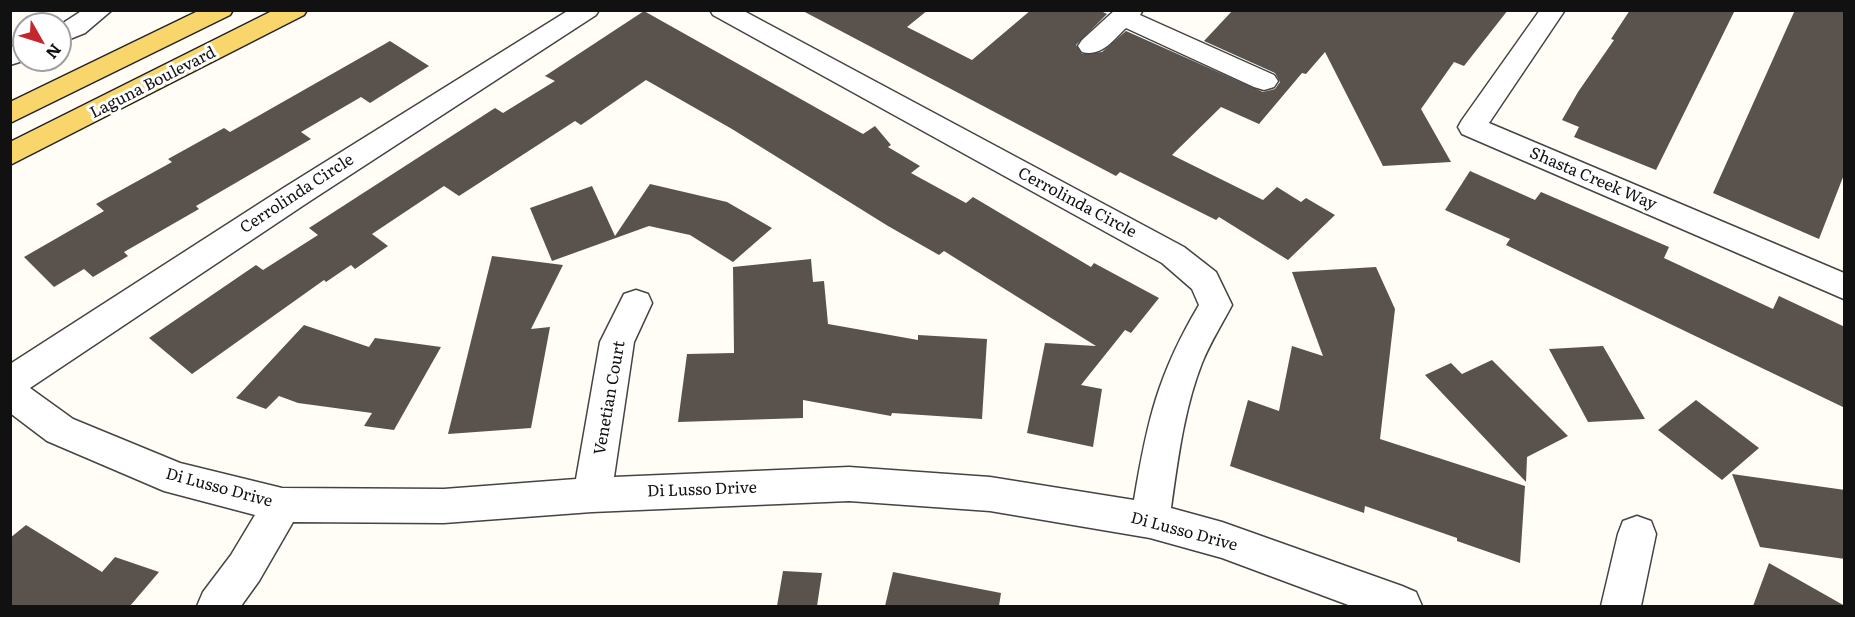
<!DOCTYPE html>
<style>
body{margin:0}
#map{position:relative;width:1855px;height:617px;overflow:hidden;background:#fffdf5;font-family:Literata,serif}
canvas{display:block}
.frame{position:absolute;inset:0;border:12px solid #111;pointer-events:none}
.north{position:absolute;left:12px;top:12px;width:60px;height:60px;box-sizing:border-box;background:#fff;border:2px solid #a0a0a0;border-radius:50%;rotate:129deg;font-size:16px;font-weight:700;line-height:24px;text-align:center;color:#111}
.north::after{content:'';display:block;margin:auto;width:21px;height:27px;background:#c4262e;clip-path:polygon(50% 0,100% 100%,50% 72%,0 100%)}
</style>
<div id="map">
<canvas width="1855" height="617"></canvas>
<div class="frame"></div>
<div class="north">N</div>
</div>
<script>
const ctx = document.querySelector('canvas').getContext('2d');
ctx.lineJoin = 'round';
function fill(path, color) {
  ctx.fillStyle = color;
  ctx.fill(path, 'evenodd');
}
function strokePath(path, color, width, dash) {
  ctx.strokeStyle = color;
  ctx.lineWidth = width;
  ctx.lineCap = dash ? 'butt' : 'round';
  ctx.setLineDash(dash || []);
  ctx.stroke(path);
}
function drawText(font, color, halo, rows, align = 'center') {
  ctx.font = font + ' Literata,serif';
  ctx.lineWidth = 6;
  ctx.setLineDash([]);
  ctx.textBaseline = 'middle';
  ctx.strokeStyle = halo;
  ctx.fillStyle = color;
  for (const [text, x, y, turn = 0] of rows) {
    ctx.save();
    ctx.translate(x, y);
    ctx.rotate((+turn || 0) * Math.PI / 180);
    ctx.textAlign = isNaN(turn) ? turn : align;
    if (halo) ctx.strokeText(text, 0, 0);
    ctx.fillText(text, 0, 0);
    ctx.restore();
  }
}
fill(new Path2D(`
 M 801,10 L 928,10 L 907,27 L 972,60 L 1031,10 L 1099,10 L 1107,14 L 1076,45 L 1082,54 L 1102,52 L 1126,31 L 1263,92 L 1275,89 L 1280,82 L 1275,73 L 1204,41 L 1233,10 L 1508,10 L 1464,66 L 1454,62 L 1421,109 L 1451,162 L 1383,166 L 1325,52 L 1306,74 L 1302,73 L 1259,124 L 1221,107 L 1172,155 L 1263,200 L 1277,187 L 1301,202 L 1306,198 L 1335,215 L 1288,260 L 1219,217 L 1216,220 L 1120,172 L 1116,176 Z
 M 1630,10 L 1735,10 L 1656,170 L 1574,137 L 1579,127 L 1562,120 L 1578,92 L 1614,40 L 1611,39 Z
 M 1795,10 L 1845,10 L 1845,172 L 1819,239 L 1713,193 Z
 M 644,11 L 863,134 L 875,126 L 891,145 L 888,147 L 920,166 L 911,173 L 966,203 L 973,197 L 1091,267 L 1094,263 L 1159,298 L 1131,333 L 1125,330 L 1081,385 L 1102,389 L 1093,447 L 1027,433 L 1045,343 L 1096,346 L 944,251 L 939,255 L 888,226 L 732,129 L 646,80 L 581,125 L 575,121 L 459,196 L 444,186 L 372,234 L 388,246 L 355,269 L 351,265 L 326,282 L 324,280 L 192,374 L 149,338 L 256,265 L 263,270 L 318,235 L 309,228 L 495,108 L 503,113 L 555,81 L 545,76 Z
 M 390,41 L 429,66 L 370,103 L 361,97 L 301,132 L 311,139 L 196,206 L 199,209 L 124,252 L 128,256 L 93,277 L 84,269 L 54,287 L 24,257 L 104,211 L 96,204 L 172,162 L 168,159 L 224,128 L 230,132 Z
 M 1470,171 L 1535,200 L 1541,192 L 1669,247 L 1664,258 L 1773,309 L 1779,296 L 1845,327 L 1845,408 L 1506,245 L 1510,239 L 1445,210 Z
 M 650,184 L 727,202 L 772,228 L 733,262 L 690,235 L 649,226 L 552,261 L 530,208 L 592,186 L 615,236 Z
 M 492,256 L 563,265 L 531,329 L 550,327 L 531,428 L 448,434 Z
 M 811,259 L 813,282 L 824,281 L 828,324 L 918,340 L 918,335 L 987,339 L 982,419 L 892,413 L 891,416 L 803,400 L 803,418 L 678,422 L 687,354 L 734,353 L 733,267 Z
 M 1376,267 L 1395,309 L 1380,439 L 1525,486 L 1520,563 L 1457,541 L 1457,538 L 1365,506 L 1364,513 L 1230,466 L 1248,400 L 1279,411 L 1292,346 L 1323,356 L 1292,272 Z
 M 304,325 L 369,347 L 375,338 L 441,347 L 394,430 L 364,426 L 372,413 L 298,403 L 279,396 L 266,409 L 236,398 Z
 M 1603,346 L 1645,419 L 1588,422 L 1549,349 Z
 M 1492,360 L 1568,436 L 1527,457 L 1526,482 L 1425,375 L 1451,363 L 1462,374 Z
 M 1696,400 L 1759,448 L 1722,480 L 1658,430 Z
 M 1732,474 L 1845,490 L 1845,559 L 1760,547 Z
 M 26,525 L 102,572 L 115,557 L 159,572 L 130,606 L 10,606 L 10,538 Z
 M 1769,563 L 1845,606 L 1753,606 Z
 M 783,571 L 822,573 L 817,606 L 777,606 Z
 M 893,572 L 1001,593 L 999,606 L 885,606 Z`), '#5a524d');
const minor = new Path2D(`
 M 83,10 L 112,10 L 85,33 L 60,43 L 60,25 Z
 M 569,10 L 599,10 L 596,15 L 307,203 L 30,388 L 73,419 L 180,463 L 282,488 L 444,489 L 576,479 L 600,342 L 624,294 L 636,290 L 648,294 L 652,303 L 634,342 L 614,477 L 849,467 L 990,477 L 1134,500 C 1147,421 1158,374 1199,305 L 1192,289 L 1162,263 L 713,15 L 710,10 L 742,10 L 1184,247 L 1216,272 L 1232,305 C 1222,324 1210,343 1202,363 C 1184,409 1178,459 1171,508 L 1222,522 L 1402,586 L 1416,592 L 1422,606 L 1351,606 L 1222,558 L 1150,538 L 990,511 L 849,501 L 592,512 L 444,523 L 293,522 L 259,581 L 241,606 L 197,606 L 203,592 L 231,555 L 255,515 L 164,491 L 47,441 L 10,413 L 10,364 L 285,187 Z
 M 1115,10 L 1143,10 L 1140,15 L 1274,75 L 1278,81 L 1274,87 L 1264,90 L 1254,87 L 1126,28 C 1113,40 1102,57 1082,52 L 1078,46 L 1082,40 Z
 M 1540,10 L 1565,10 L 1489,123 L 1844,273 L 1844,299 L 1462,134 L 1458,127 L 1462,120 Z
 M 24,43 L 24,60 L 26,60 L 10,65 L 10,47 Z
 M 1637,516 L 1651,521 L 1656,534 L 1641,606 L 1601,606 L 1618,534 L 1623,521 Z`);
const major = new Path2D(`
 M 200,10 L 233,10 L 230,15 L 10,123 L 10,102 Z
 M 274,10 L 307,10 L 304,15 L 10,165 L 10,142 Z`);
strokePath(minor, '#444', 3);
strokePath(major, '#222', 3);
fill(minor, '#fff');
fill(major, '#f9d66b');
drawText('16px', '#111', '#fff', [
 ["Laguna Boulevard",153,83,-27],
 ["Shasta Creek Way",1593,179,23],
 ["Cerrolinda Circle",297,194,-33],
 ["Cerrolinda Circle",1077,203,28],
 ["Venetian Court",610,398,-80],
 ["Di Lusso Drive",219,488,15],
 ["Di Lusso Drive",702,490,-2],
 ["Di Lusso Drive",1184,532,15]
]);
</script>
